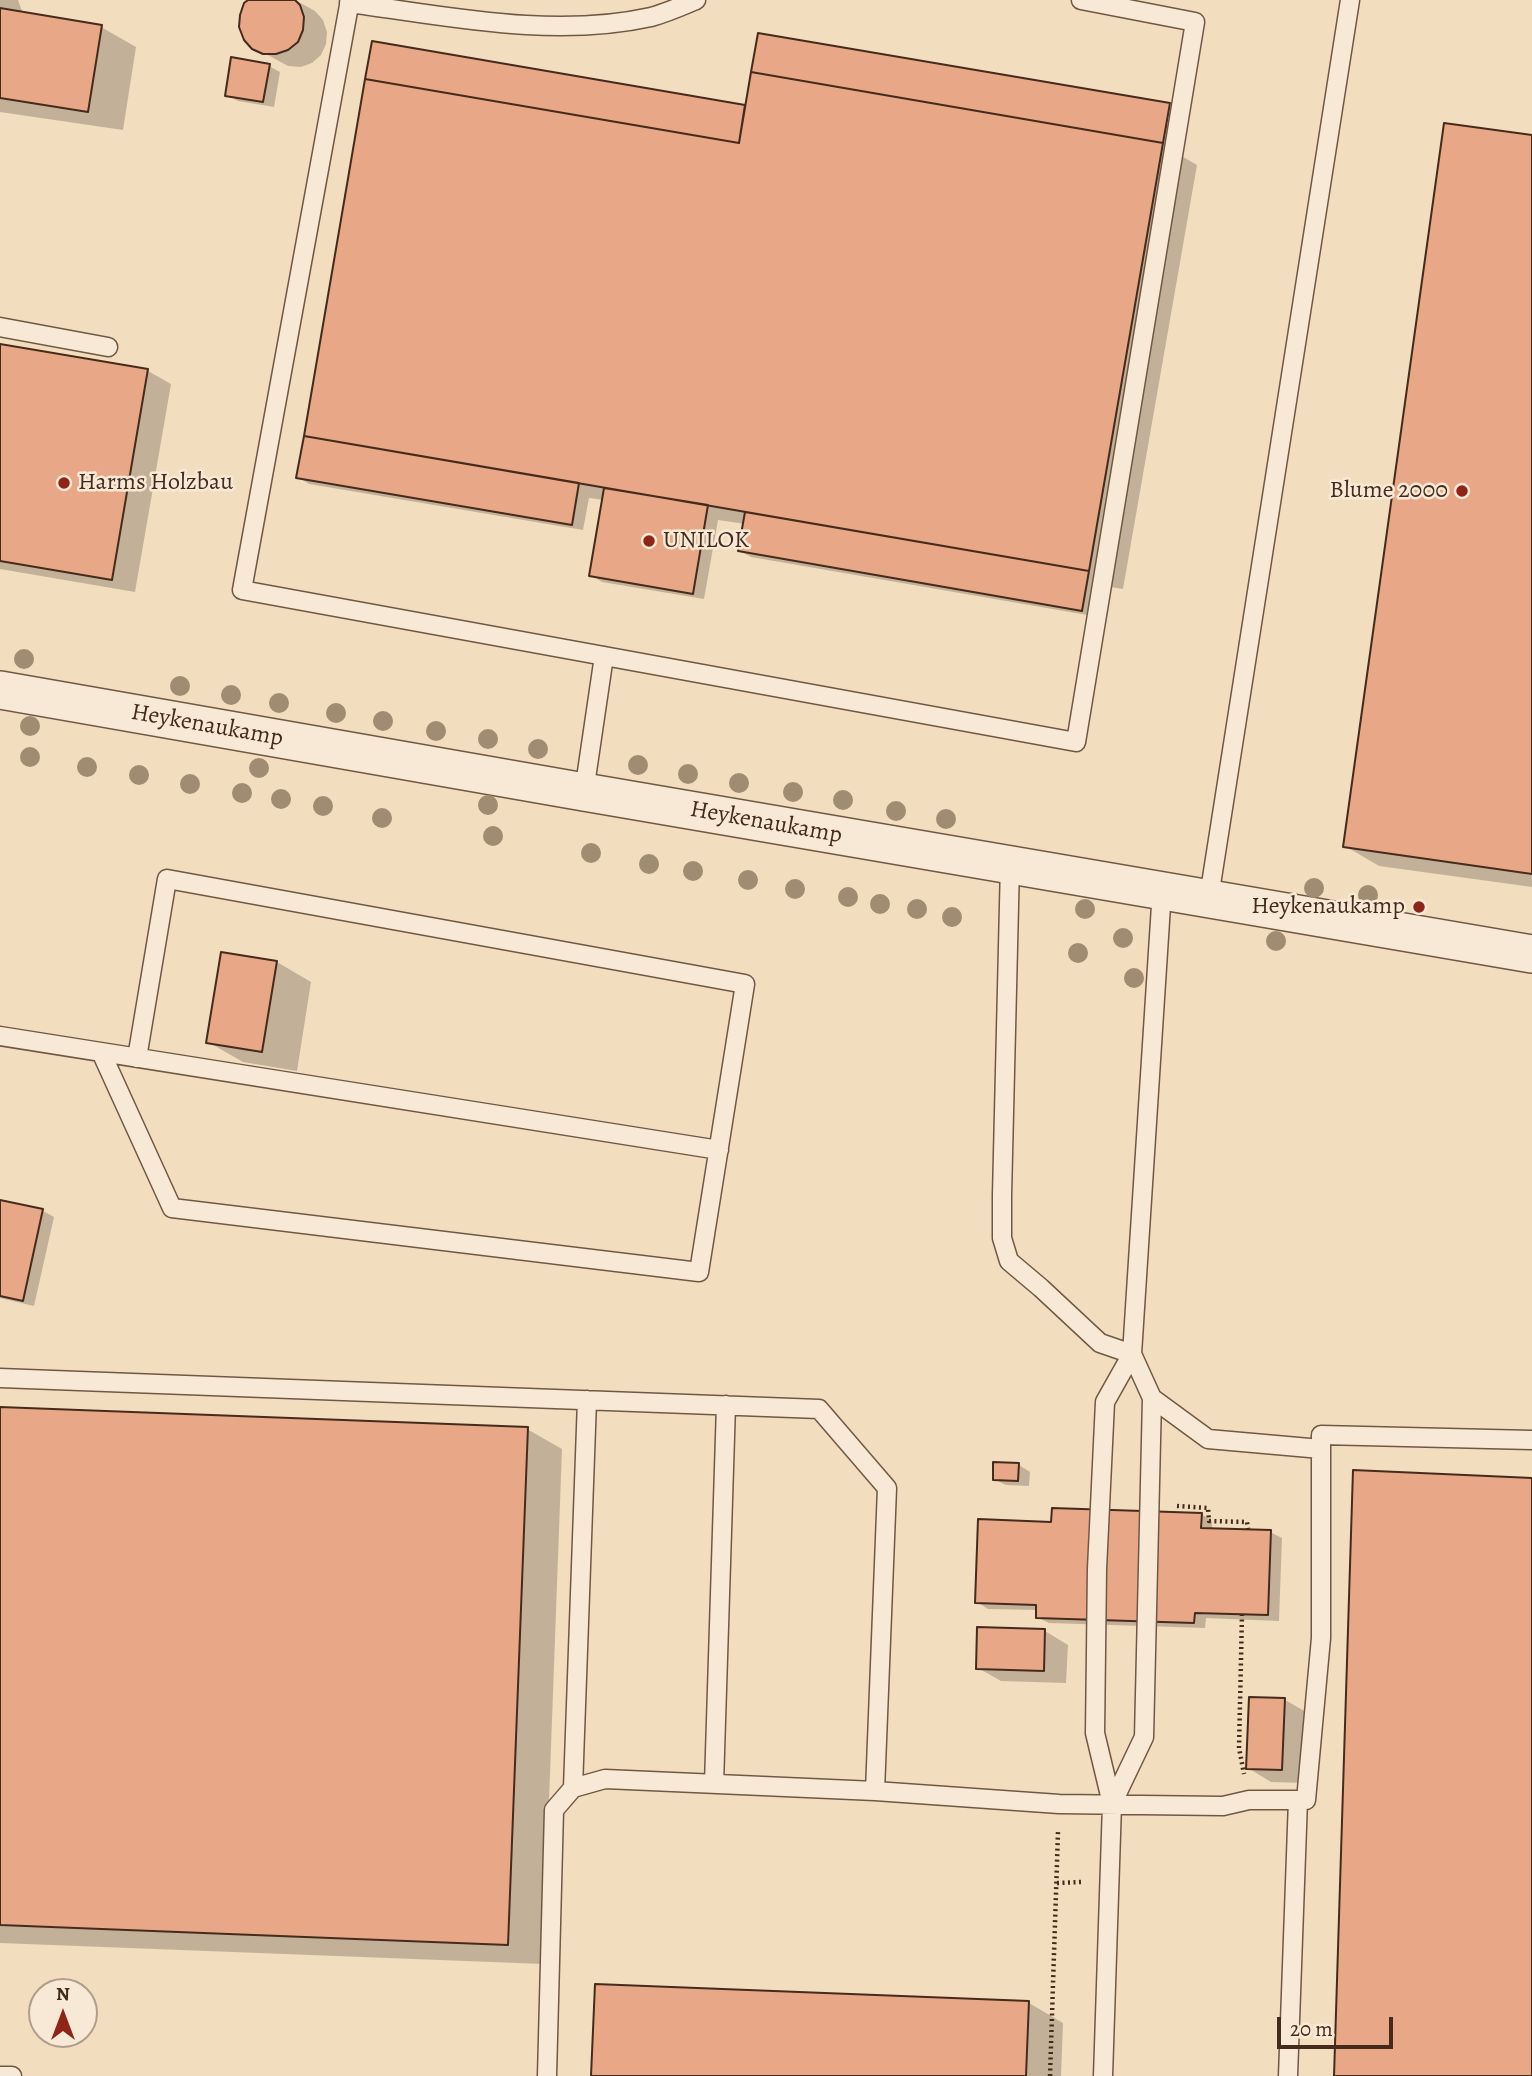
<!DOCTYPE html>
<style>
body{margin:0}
#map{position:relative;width:1532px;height:2076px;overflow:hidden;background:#f3ddbf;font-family:Alegreya,serif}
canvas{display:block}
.north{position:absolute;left:28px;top:1978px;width:70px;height:70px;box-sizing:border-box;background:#f7e9d5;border:2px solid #b09d8b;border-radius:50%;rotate:0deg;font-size:19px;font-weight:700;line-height:28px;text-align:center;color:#452b1c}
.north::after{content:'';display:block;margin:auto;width:24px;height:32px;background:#8f2418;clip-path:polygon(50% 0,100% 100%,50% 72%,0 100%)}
.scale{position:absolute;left:1277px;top:2017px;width:116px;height:32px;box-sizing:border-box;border:4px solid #452b1c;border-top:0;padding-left:9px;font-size:21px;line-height:24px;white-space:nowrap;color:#452b1c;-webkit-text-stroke:5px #f7e9d5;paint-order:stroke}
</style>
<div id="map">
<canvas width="1532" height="2076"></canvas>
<div class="north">N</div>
<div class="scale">20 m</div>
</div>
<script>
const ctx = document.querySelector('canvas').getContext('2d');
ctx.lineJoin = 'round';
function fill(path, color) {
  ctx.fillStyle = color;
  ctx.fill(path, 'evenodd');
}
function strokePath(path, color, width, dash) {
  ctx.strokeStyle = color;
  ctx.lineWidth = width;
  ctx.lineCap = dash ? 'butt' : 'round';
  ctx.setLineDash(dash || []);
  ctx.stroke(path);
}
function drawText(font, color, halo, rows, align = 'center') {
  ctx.font = font + ' Alegreya,serif';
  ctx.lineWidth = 5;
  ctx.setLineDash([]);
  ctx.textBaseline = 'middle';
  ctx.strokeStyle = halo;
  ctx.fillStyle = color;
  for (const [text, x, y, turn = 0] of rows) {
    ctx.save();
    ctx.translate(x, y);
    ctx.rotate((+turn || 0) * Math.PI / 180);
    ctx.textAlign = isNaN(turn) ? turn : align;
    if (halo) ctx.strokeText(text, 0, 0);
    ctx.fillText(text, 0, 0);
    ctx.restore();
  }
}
fill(new Path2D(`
 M 0,0 L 18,0 L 23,14 L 101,27 L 136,47 L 123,130 L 0,112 Z
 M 251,0 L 295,0 L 315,11 L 323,20 L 327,32 L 326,44 L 321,55 L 312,63 L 301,67 L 288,66 L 253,47 Z
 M 373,43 L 747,107 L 1169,105 L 1180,112 L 1173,151 L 1197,165 L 1123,589 L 1098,585 L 1093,616 L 751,557 L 740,551 L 745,524 L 718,520 L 704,599 L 602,582 L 591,575 L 604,500 L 589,498 L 583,530 L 309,484 L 298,477 Z
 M 269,66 L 280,72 L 274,107 L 238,101 L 227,95 Z
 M 1532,137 L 1532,887 L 1379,866 L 1345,846 Z
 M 0,346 L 148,371 L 171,384 L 135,592 L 0,569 Z
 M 277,962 L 311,982 L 297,1071 L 243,1062 L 208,1042 Z
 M 0,1202 L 43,1211 L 54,1217 L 34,1306 L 0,1298 Z
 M 0,1408 L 527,1429 L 562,1449 L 543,1964 L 0,1943 Z
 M 1019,1465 L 1030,1472 L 1029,1486 L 1006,1485 L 994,1479 Z
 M 1201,1514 L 1212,1521 L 1212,1530 L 1270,1532 L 1282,1538 L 1279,1621 L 1206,1618 L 1205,1628 L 1049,1623 L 1037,1617 L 1038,1610 L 988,1609 L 977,1602 L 1053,1523 Z
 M 1045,1631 L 1068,1645 L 1066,1683 L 1001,1681 L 978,1668 Z
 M 1285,1700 L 1308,1713 L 1305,1783 L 1271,1782 L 1248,1768 Z
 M 1029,2003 L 1063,2023 L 1061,2076 L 593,2076 Z`), '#0003');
const building = new Path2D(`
 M 248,0 L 295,0 L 300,5 L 304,17 L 303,30 L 298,42 L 288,50 L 276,54 L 263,54 L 252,49 L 244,40 L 239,27 L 240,15 L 244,3 Z
 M 0,8 L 102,25 L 88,112 L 0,98 Z
 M 758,33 L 1170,103 L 1163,143 L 751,72 Z
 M 372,41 L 745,105 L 739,143 L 365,79 Z
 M 231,57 L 270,64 L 263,102 L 225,96 Z
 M 751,72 L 1163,143 L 1089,571 L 304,436 L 365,79 L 739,143 Z
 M 1444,123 L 1532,135 L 1532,874 L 1343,847 Z
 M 0,344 L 148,369 L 112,580 L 0,561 Z
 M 304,436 L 579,483 L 572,525 L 296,478 Z
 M 604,488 L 708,505 L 693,594 L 589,576 Z
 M 745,512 L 1089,571 L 1082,611 L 738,551 Z
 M 221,952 L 277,961 L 262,1052 L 206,1043 Z
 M 0,1200 L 43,1209 L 23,1301 L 0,1296 Z
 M 0,1407 L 528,1427 L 508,1945 L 0,1925 Z
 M 993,1462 L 1019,1463 L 1018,1481 L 993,1480 Z
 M 1353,1470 L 1532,1478 L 1532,2076 L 1334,2076 Z
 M 1052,1508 L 1202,1513 L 1201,1528 L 1271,1530 L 1268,1615 L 1195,1613 L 1194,1623 L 1036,1618 L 1036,1605 L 975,1603 L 978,1519 L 1051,1522 Z
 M 977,1627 L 1045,1629 L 1044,1671 L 976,1669 Z
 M 1249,1697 L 1285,1698 L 1282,1770 L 1246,1769 Z
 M 595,1984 L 1029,2001 L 1026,2076 L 591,2076 Z`);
fill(building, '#e8a786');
strokePath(building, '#452b1c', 2);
const service = new Path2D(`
 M 350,0 L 242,590 L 1076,742 L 1195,22 L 1081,0
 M 349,3 C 448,16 552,39 651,17 C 666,13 682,6 696,0
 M 0,327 L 108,347
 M 584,792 L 604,656
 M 1010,864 L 1002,1195 L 1002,1238 L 1009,1261 L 1041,1288 L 1100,1343 L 1132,1354 L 1152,1398 L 1144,1737 L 1112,1804
 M 1209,897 L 1350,0
 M 0,1036 L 719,1150
 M 101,1052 L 172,1208 L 699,1272 L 745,984 L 167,879 L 137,1058
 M 0,1378 L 819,1409 L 887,1488 L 875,1791
 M 1152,1398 L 1208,1439 L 1321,1449
 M 714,1784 L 726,1405
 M 573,1788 L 587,1400
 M 0,2076 L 12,2076
 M 547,2076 L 554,1810 L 573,1788 L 605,1779 L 875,1791 L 1059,1804 L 1223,1806 L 1249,1800 L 1306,1800 L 1321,1638 L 1321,1435 L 1532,1440
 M 1103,2076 L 1112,1804 L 1095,1733 L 1097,1569 L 1105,1402 L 1132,1354 L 1162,890
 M 1288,2076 L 1298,1800`);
const minor = new Path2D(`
 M 0,690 L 584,792 L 1532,954`);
strokePath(service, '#705845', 21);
strokePath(minor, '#705845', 40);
strokePath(new Path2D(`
 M 1177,1506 L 1208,1508 L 1209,1521 L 1247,1522 L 1248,1529
 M 1242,1614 L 1239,1748 L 1244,1774
 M 1057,1883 L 1081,1882
 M 1050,2076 L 1058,1832`), '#452b1c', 4.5, [2, 3.5]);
strokePath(service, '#f7e9d5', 18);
strokePath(minor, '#f7e9d5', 37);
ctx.fillStyle = '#a08c72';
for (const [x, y] of [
 [24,659],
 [180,686],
 [231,695],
 [279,703],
 [336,713],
 [383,721],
 [30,726],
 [436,731],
 [488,739],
 [538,749],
 [30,757],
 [638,765],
 [87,767],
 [259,768],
 [688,774],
 [139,775],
 [739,783],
 [190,784],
 [793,792],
 [242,793],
 [281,799],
 [843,800],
 [488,805],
 [323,806],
 [896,811],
 [382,818],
 [946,819],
 [493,836],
 [591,853],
 [649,864],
 [693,871],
 [748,880],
 [1314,888],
 [795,889],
 [1368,895],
 [848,897],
 [880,904],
 [917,909],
 [1085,909],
 [952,917],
 [1123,938],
 [1276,941],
 [1078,953],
 [1134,978]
]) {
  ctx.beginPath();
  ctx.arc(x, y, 10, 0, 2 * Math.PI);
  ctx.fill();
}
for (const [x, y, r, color] of [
 [64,483,7,"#8f2418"],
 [1462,491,7,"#8f2418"],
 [649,541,7,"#8f2418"],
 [1419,907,7,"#8f2418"]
]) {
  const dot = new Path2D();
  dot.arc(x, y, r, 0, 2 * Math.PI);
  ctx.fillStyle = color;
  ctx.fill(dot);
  strokePath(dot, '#f7e9d5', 2.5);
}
drawText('24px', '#452b1c', '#f7e9d5', [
 ["Harms Holzbau",78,483],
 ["Blume 2000",1448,491,"right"],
 ["UNILOK",663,541],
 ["Heykenaukamp",1405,907,"right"]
], 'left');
drawText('24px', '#452b1c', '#f7e9d5', [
 ["Heykenaukamp",207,726,10],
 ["Heykenaukamp",766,823,10]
]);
</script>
